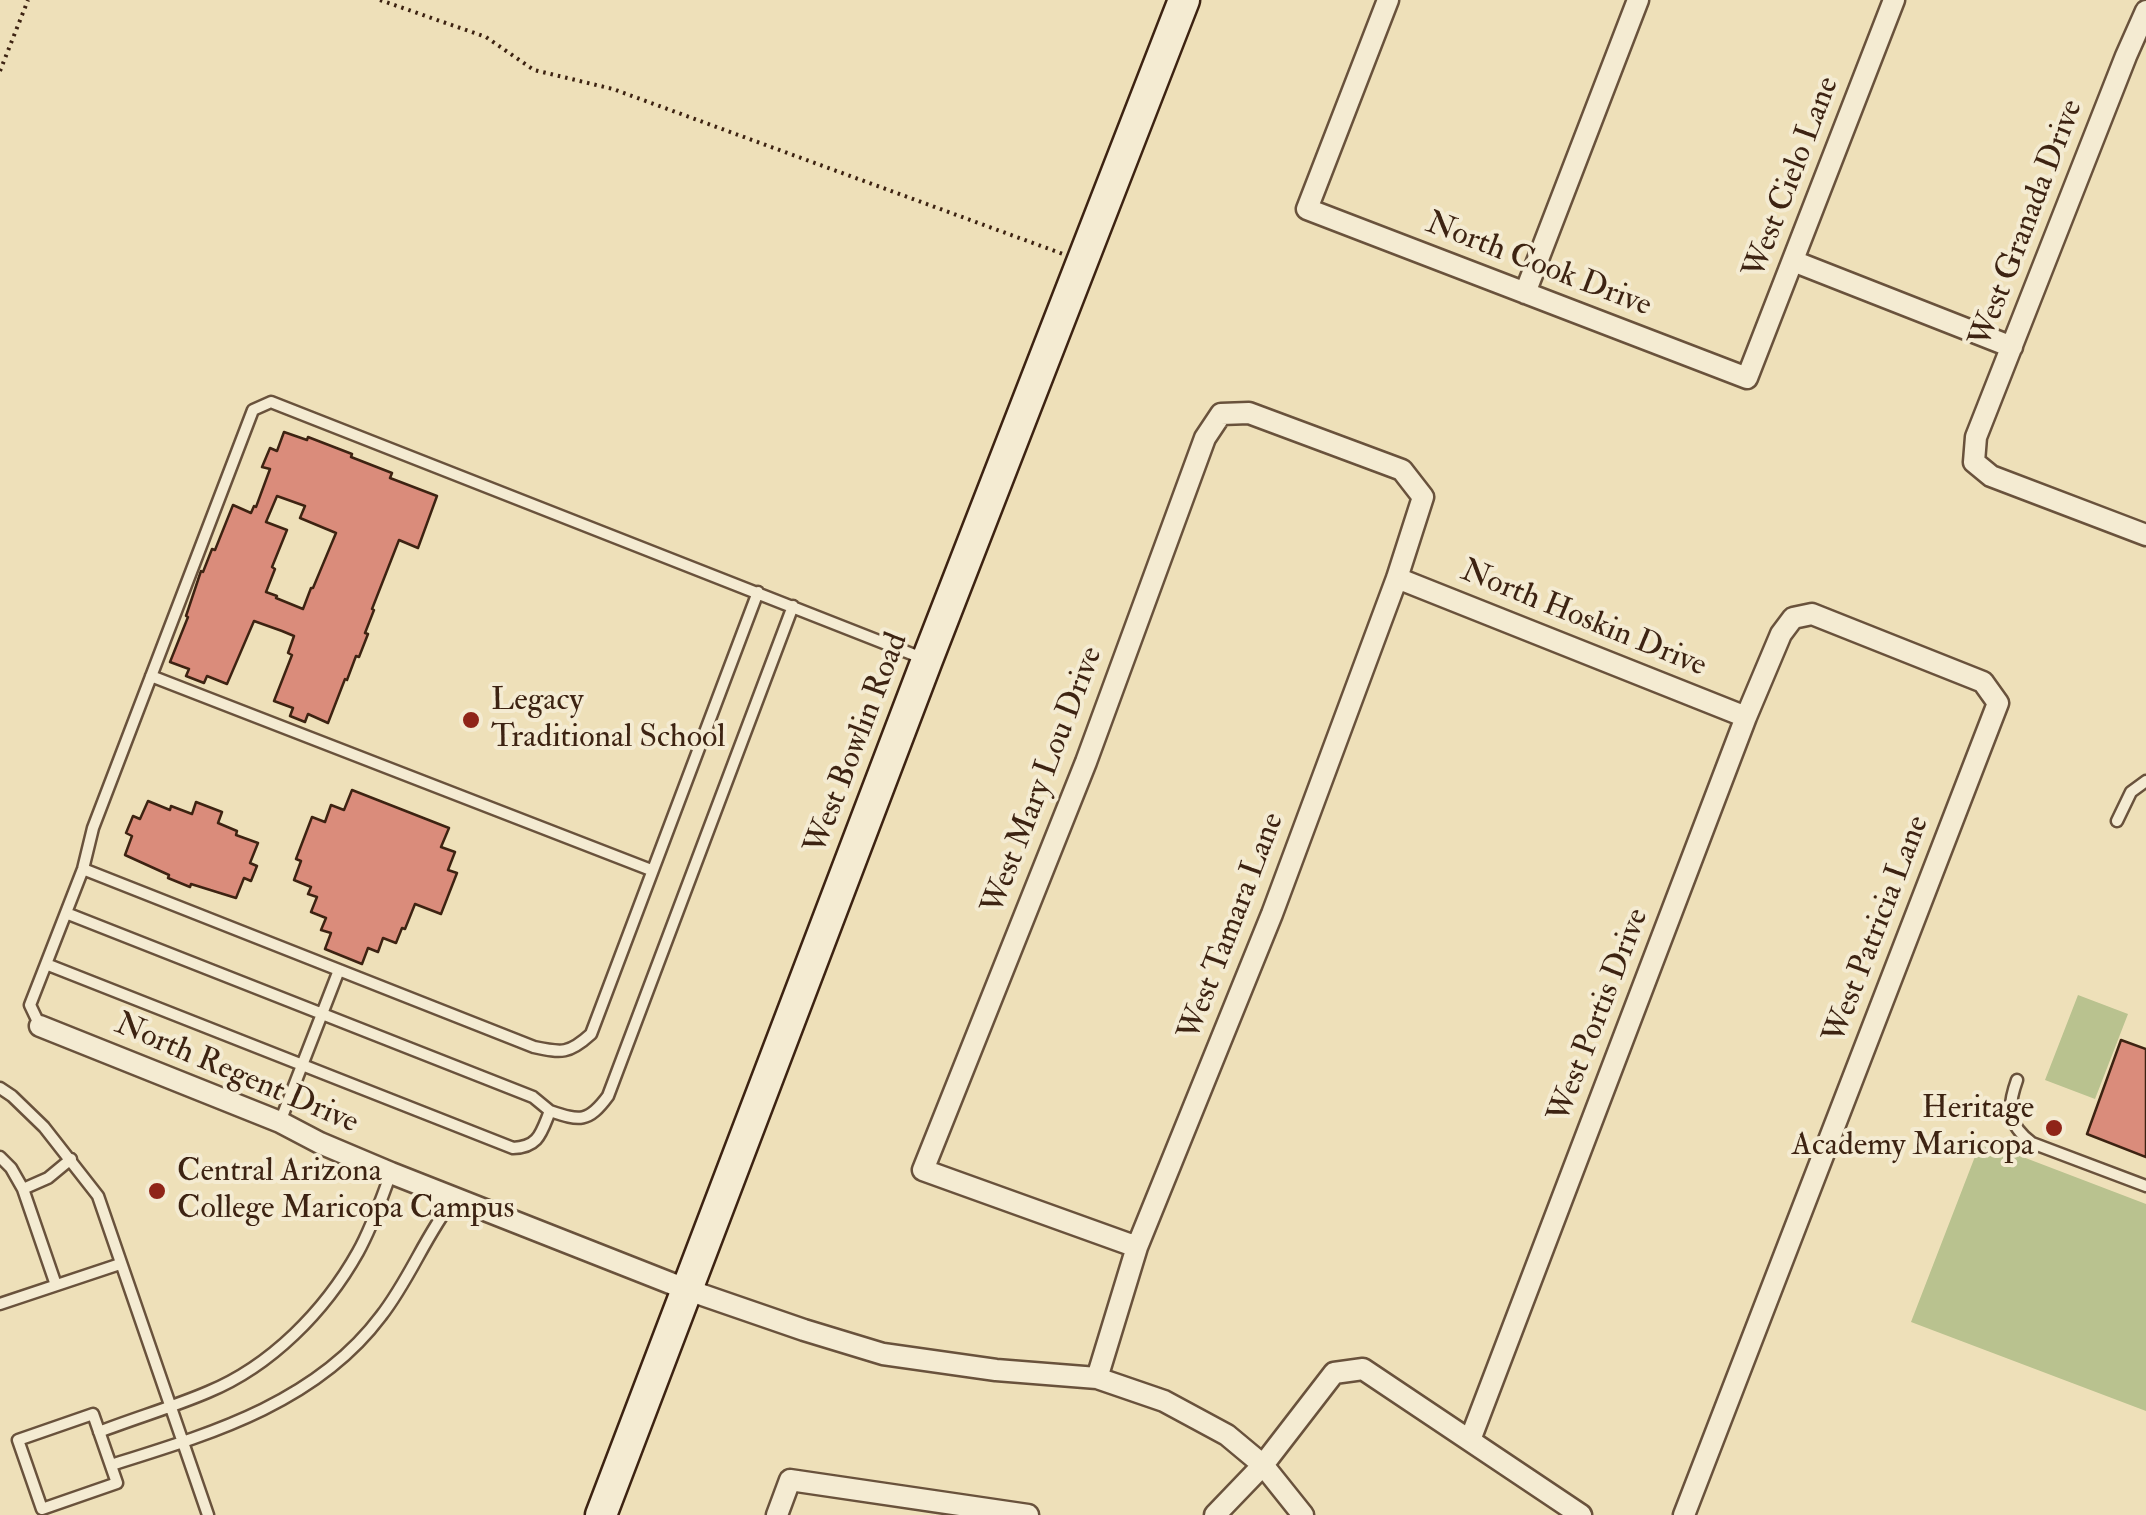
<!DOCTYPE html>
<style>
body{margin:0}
canvas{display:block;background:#eee0b9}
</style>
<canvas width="2146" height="1515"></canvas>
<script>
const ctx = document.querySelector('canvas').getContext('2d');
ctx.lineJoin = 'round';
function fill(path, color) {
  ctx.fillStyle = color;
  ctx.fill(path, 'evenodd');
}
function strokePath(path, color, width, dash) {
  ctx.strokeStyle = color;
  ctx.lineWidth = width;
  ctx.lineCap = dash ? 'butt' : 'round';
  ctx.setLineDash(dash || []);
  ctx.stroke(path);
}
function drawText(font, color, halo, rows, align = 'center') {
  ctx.font = font + ' "IM FELL Double Pica",serif';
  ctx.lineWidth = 8;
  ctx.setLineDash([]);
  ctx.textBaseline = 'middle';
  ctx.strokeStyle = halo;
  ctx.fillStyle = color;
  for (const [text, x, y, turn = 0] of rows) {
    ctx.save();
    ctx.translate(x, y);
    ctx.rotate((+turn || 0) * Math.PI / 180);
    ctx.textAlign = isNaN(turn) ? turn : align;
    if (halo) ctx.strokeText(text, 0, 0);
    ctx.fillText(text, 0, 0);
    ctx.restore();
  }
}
fill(new Path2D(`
 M 2078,995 L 2128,1014 L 2095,1099 L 2045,1080 Z
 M 1981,1141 L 2146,1204 L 2146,1411 L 1911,1322 Z`), '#b9c28f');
const building = new Path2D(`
 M 284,432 L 307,440 L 308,437 L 352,454 L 351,457 L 392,473 L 390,478 L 437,496 L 418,548 L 399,540 L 372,609 L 374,610 L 365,633 L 368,634 L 359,657 L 356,656 L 347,680 L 345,679 L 328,723 L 308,714 L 305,722 L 290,716 L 293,708 L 274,701 L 292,655 L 288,653 L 294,636 L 282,631 L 254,621 L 227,684 L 207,676 L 204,683 L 186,676 L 189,669 L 170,662 L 188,617 L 186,616 L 201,571 L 203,572 L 212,549 L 215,550 L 233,505 L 251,513 L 254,506 L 256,507 L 270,469 L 262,467 L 270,448 L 277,451 ZM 277,496 L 305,506 L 300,518 L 336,533 L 313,588 L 311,588 L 303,609 L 276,598 L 277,596 L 266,592 L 275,569 L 272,567 L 287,530 L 266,522 Z
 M 352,790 L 449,828 L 441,847 L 455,852 L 448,870 L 457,873 L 441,914 L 415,904 L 405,929 L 402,928 L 396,943 L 383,938 L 378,952 L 368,948 L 362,964 L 325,949 L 331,933 L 321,930 L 326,918 L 311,912 L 317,897 L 308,894 L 311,887 L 294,880 L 301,861 L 296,859 L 312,817 L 325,822 L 331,805 L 344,810 Z
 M 148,801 L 170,810 L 171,806 L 192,814 L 196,802 L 222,812 L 218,823 L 237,831 L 236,835 L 258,843 L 250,863 L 257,866 L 251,881 L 244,878 L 236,898 L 191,884 L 190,887 L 168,878 L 169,875 L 125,855 L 132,836 L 126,833 L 133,816 L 140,819 Z
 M 2121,1040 L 2146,1049 L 2146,1157 L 2087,1134 Z`);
fill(building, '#da8c7b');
strokePath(building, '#3d2312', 2.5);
const lane = new Path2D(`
 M 793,606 L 608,1096 C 588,1123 580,1121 550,1111 C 541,1133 539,1147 513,1148 L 46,964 L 83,869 L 93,828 L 253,410 L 271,402 L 922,658
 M 151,676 L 651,870
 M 2117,821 L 2131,792 L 2146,781
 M 83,869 L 534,1047 C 562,1053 569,1054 591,1034 L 758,592
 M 66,913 L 533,1097 L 550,1111
 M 40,1026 L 30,1005 L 46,964
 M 2017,1080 C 2007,1108 2007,1124 2032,1143 L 2146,1186
 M 0,1088 L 12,1096 L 44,1127 L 98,1196 L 208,1515
 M 280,1122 L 339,970
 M 0,1157 L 11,1168 L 23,1189 L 56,1285
 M 23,1189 L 48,1178 L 71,1159
 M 0,1304 L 120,1264
 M 93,1414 L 117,1483 L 42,1509 L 18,1440 Z
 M 99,1432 C 135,1418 173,1407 208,1392 C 271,1366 325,1311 358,1252 C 372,1227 381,1200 391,1173
 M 111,1465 C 210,1434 316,1403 381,1316 C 410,1279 425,1236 454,1199`);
const street = new Path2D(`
 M 1388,0 L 1307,209 L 1747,378 L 1894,0
 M 2146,11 L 2126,56 L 1976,437 L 1974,462 L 1991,476 L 2146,535
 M 1793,261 L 2012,347
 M 1525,293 L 1638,0
 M 1397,578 L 1746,717
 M 40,1026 L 280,1122 L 320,1143 L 391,1173 L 688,1290 L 804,1330 L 883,1354 L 996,1370 L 1097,1378 L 1164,1401 L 1227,1435 L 1263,1465 L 1303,1515
 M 1097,1378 L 1137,1247 L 1272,914 L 1397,578 L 1423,497 L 1402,470 L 1249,413 L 1221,414 L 1205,438 L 1086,762 L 923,1170 L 1137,1247
 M 1470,1440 L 1746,717 L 1781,634 L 1793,618 L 1812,614 L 1983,682 L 1998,703 L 1684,1515
 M 777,1515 L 790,1480 L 1028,1515
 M 1215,1515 L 1263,1465 L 1334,1373 L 1363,1369 L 1581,1515`);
const secondary = new Path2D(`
 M 601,1515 L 927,660 L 1184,0`);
strokePath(lane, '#69523c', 15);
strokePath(street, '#69523c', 25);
strokePath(secondary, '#3d2312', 35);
strokePath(new Path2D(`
 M 380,0 L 486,37 L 534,70 L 613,89 L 1063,254
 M 0,71 L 28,0`), '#3d2312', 4, [2.5, 5]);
strokePath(lane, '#f4ebd2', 10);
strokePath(street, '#f4ebd2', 20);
strokePath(secondary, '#f4ebd2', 30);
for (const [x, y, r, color] of [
 [471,720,10,"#8f2418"],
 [2054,1128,10,"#8f2418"],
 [157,1191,10,"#8f2418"]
]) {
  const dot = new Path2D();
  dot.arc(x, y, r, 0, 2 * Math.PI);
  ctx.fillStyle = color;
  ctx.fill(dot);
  strokePath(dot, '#f4ebd2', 4);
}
drawText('32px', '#3d2312', '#f4ebd2', [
 ["West Cielo Lane",1793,178,-69],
 ["West Granada Drive",2028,224,-69],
 ["North Cook Drive",1538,266,21],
 ["North Hoskin Drive",1583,620,22],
 ["West Bowlin Road",858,744,-69],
 ["West Mary Lou Drive",1044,781,-69],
 ["West Tamara Lane",1233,927,-69],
 ["West Patricia Lane",1878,930,-69],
 ["West Portis Drive",1600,1016,-69],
 ["North Regent Drive",236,1075,23]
]);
drawText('32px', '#3d2312', '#f4ebd2', [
 ["Legacy",491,702],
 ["Traditional School",491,739],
 ["Heritage",2034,1110,"right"],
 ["Academy Maricopa",2034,1147,"right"],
 ["Central Arizona",177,1173],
 ["College Maricopa Campus",177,1210]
], 'left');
</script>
